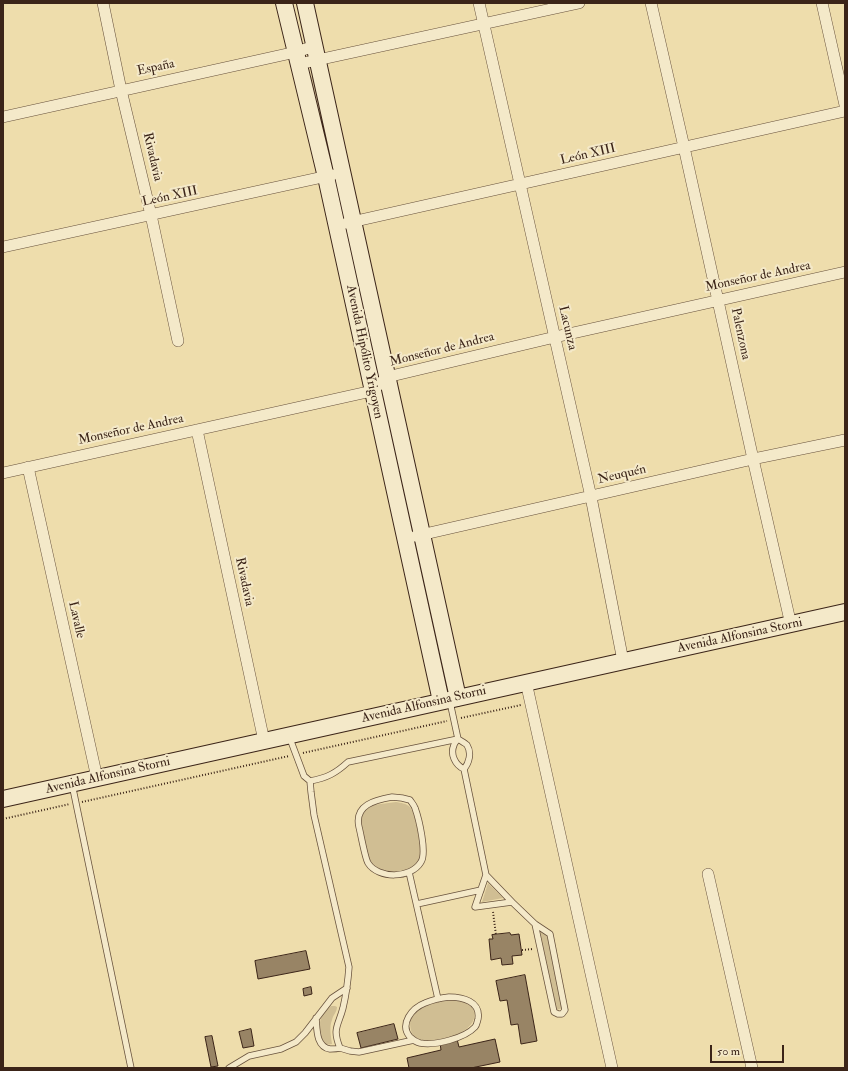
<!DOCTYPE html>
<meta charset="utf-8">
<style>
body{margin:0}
#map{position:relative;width:848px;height:1071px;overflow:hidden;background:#eeddac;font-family:"IM FELL Double Pica",serif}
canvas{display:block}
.frame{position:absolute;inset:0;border:4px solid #3b2418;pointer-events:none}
.scale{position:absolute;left:710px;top:1045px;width:74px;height:18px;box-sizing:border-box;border:2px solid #3b2418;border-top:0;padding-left:5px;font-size:12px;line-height:14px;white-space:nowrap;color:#3b2418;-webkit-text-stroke:3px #f4e9c9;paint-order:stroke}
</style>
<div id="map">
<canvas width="848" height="1071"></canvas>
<div class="frame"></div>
<div class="scale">50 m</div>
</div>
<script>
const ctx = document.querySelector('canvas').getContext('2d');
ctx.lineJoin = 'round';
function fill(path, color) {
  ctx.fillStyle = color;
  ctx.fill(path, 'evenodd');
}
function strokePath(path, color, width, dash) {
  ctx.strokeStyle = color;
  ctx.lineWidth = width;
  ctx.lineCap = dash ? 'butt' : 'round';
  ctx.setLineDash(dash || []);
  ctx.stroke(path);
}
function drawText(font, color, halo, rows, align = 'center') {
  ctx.font = font + ' "IM FELL Double Pica",serif';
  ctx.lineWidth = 4;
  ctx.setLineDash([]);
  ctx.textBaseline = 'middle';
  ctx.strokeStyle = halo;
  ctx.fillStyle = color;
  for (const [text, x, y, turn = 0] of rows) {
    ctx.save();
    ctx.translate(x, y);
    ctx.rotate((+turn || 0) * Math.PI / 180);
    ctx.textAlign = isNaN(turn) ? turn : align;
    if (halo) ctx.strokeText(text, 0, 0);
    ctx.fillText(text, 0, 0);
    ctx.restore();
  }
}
fill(new Path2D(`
 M 317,76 L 335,162 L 327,163 L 309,77 Z
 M 396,802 C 401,803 406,803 410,807 C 416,814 422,850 420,859 C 416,870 398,875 387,872 C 381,871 374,866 369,861 L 361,825 L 361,818 L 365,810 L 373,805 Z
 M 488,883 L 503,898 L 482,902 Z
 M 540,930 L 547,935 L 563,1008 L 556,1010 Z
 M 456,1000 C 463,1001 470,1002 473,1009 C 484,1034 425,1049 413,1035 C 411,1032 410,1027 410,1023 C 410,1005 442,1001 456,1000 Z
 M 331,1006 L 335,1006 L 337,1007 C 337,1012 333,1015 332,1020 C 329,1027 331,1036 332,1044 C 330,1044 328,1045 326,1044 C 318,1042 319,1024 321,1018 C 323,1013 327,1009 331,1006 Z`), '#d0be93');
const building = new Path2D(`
 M 510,933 L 511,935 L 519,934 L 522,955 L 512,956 L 513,964 L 502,965 L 501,958 L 491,960 L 489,939 L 493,939 L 492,935 Z
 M 306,951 L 310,969 L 258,979 L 255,961 Z
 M 525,975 L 537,1041 L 521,1044 L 518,1024 L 511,1025 L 507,1000 L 500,1001 L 496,981 Z
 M 311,987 L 312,994 L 304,996 L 303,989 Z
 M 394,1024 L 398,1039 L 361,1048 L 357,1033 Z
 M 251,1029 L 254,1046 L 243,1048 L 239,1032 Z
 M 212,1036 L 218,1066 L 211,1067 L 205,1037 Z
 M 457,1039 L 459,1047 L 495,1039 L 500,1062 L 471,1068 L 409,1068 L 407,1058 L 441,1050 L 440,1043 Z`);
fill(building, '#988465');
strokePath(building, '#3b2418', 1);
const lane = new Path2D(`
 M 450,702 L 458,739 C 461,741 465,743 467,745 C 472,753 469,763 464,769 C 455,765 450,754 454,745 C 454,744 457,740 458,739
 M 289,736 L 304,776 L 310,781 C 327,778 336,773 348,762 L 458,739
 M 464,769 L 486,875 L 475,907 L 512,902 L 486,875
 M 310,781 L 311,792 L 314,815 L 349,967 C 348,981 346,995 343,1008 C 338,1027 332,1028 340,1048 L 350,1051 L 359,1052 L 414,1040
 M 72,784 L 131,1068
 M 392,797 L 402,798 L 410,800 C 412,803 414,805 415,808 C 419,819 427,853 421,862 C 411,879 378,879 368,863 C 365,858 361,835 359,827 C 354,805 375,800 392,797 Z
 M 409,872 L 438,999
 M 512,902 L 535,924 L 550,934 L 565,1010 L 562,1014 L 558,1014 L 554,1012 L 535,924
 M 417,904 L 481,890
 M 449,997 C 462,997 481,1001 478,1019 C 477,1022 477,1025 475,1027 C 465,1038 435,1046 420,1043 C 416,1042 413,1040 410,1037 C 399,1024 412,1008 425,1003 C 432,1000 441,998 449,997 Z
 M 316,1018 C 317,1029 316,1047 330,1049 C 333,1049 337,1049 340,1048
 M 229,1068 L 249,1056 L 281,1049 L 296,1042 L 305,1033 L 332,998 L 347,988`);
const street = new Path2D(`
 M 103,3 L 121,90 L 151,215 L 178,341
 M 479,3 L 591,497 L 623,661
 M 651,3 L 684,147 L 753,459 L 791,625
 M 822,3 L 845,105
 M 299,64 L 579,3
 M 3,117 L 296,52 L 315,46
 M 347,223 L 845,111
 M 3,247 L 332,175
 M 197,430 L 264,741
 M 28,467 L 97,778
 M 3,473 L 372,391 L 387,377 L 555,337 L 845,272
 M 416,536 L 753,459 L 845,440
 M 526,682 L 612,1068
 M 708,874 L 752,1068`);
const secondary = new Path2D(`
 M 284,3 L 326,177 L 441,701
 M 305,3 L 458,698
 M 3,799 L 845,612`);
strokePath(lane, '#68523d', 7);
strokePath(street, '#68523d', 12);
strokePath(secondary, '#3b2418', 18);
strokePath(new Path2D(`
 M 461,718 L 521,705
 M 303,753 L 447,721
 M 82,802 L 289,756
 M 3,819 L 70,804
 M 493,912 L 496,935
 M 522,950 L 533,949`), '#3b2418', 2, [1, 2]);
strokePath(lane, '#f4e9c9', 5.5);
strokePath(street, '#f4e9c9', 11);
strokePath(secondary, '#f4e9c9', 16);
drawText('13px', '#3b2418', '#f4e9c9', [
 ["España",156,68,-12],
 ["León XIII",588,155,-13],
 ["Rivadavia",152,157,77],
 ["León XIII",170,197,-12],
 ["Monseñor de Andrea",758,277,-12],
 ["Lacunza",567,328,77],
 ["Palenzona",740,334,78],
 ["Monseñor de Andrea",442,350,-14],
 ["Avenida Hipólito Yrigoyen",364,352,78],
 ["Monseñor de Andrea",131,430,-12],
 ["Neuquén",622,475,-13],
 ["Rivadavia",244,582,78],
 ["Lavalle",76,620,77],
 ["Avenida Alfonsina Storni",740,636,-12],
 ["Avenida Alfonsina Storni",424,705,-13],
 ["Avenida Alfonsina Storni",108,776,-13]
]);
</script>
